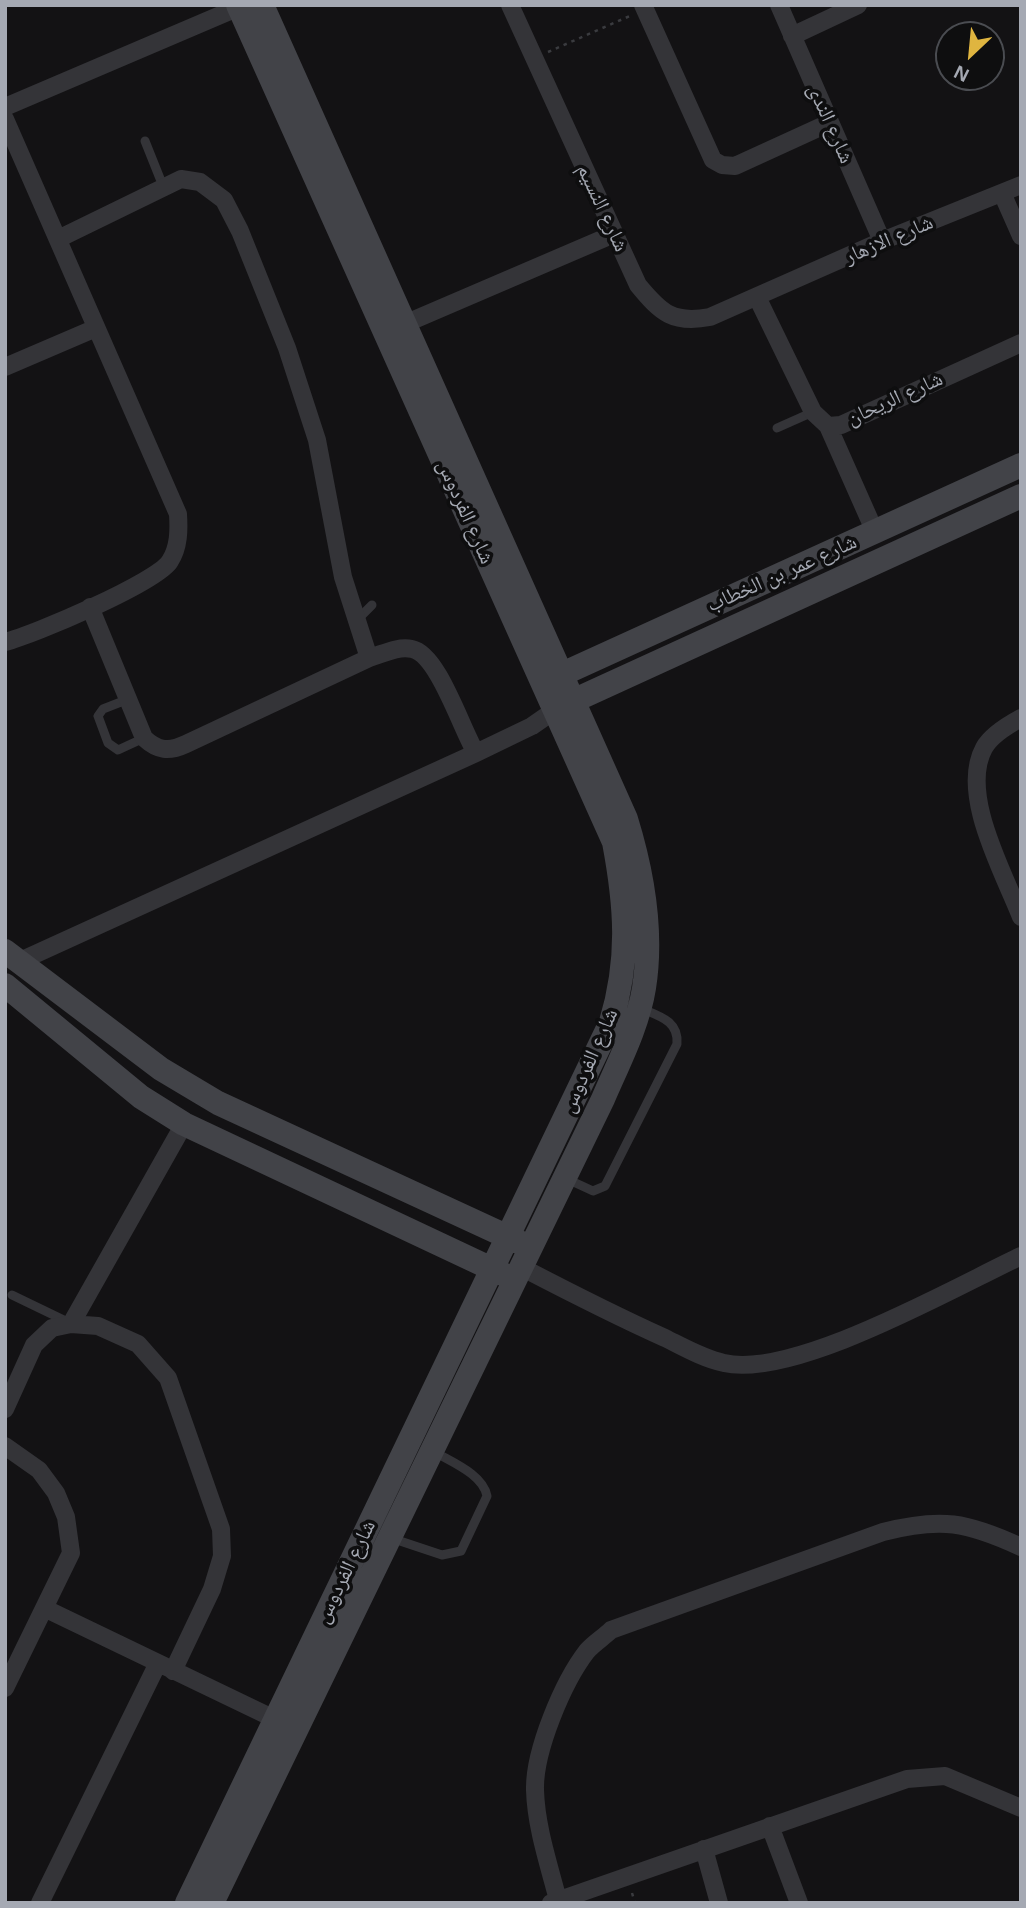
<!DOCTYPE html>
<meta charset="utf-8">
<style>
body{margin:0}
#map{position:relative;width:1026px;height:1908px;overflow:hidden;background:#131214;font-family:Arial,sans-serif}
canvas{display:block}
.frame{position:absolute;inset:0;border:7px solid #a5a9b3;pointer-events:none}
.north{position:absolute;left:935px;top:21px;width:70px;height:70px;box-sizing:border-box;background:#0e0e0f;border:2px solid #4a4c51;border-radius:50%;rotate:206deg;font-size:19px;font-weight:700;line-height:28px;text-align:center;color:#a5a9b3}
.north::after{content:'';display:block;margin:auto;width:24px;height:32px;background:#dfb540;clip-path:polygon(50% 0,100% 100%,50% 72%,0 100%)}
</style>
<div id="map">
<canvas width="1026" height="1908"></canvas>
<div class="frame"></div>
<div class="north">N</div>
</div>
<script>
const ctx = document.querySelector('canvas').getContext('2d');
ctx.lineJoin = 'round';
function strokePath(path, color, width, dash) {
  ctx.strokeStyle = color;
  ctx.lineWidth = width;
  ctx.lineCap = dash ? 'butt' : 'round';
  ctx.setLineDash(dash || []);
  ctx.stroke(path);
}
function drawText(font, color, halo, rows, align = 'center') {
  ctx.font = font + ' Arial,"Noto Naskh Arabic",sans-serif';
  ctx.lineWidth = 7;
  ctx.setLineDash([]);
  ctx.textBaseline = 'middle';
  ctx.strokeStyle = halo;
  ctx.fillStyle = color;
  for (const [text, x, y, turn = 0] of rows) {
    ctx.save();
    ctx.translate(x, y);
    ctx.rotate((+turn || 0) * Math.PI / 180);
    ctx.textAlign = isNaN(turn) ? turn : align;
    if (halo) ctx.strokeText(text, 0, 0);
    ctx.fillText(text, 0, 0);
    ctx.restore();
  }
}
strokePath(new Path2D(`
 M 548,52 L 632,15
 M 632,1893 L 635,1903`), '#3a3b3f', 2.5, [3.5, 5]);
strokePath(new Path2D(`
 M 145,141 L 163,186
 M 777,428 L 813,412
 M 357,620 L 372,605
 M 126,700 L 103,709 L 98,716 L 108,743 L 118,750 L 144,738
 M 567,1179 L 593,1191 L 605,1186 L 677,1044 C 679,1020 658,1016 640,1008
 M 12,1295 L 70,1323
 M 391,1538 L 442,1555 L 461,1551 L 487,1496 C 483,1474 451,1462 433,1451`), '#343438', 9);
strokePath(new Path2D(`
 M 510,5 L 638,285 C 661,313 673,324 710,317 L 882,241 L 1021,185
 M 643,5 L 713,160 L 722,165 L 735,166 L 829,123
 M 779,5 L 882,241
 M 792,36 L 858,5
 M 5,107 L 244,5
 M 5,119 L 178,514 C 179,530 179,547 170,561 C 158,582 33,635 5,642
 M 1002,193 L 1021,236
 M 58,239 L 181,179 L 200,182 L 224,200 L 240,231 L 287,348 L 317,440 L 343,577 L 369,658
 M 757,297 L 813,412 L 828,426 L 841,425 L 1021,343
 M 395,328 L 614,234
 M 5,367 L 96,328
 M 828,426 L 875,532
 M 90,607 L 144,738 C 158,751 169,752 186,744 L 369,658 C 383,654 397,646 412,649 C 438,654 461,728 476,753
 M 1021,718 C 1008,725 991,735 984,748 C 959,794 1004,873 1021,917
 M 18,962 L 476,753 L 532,726 L 555,710
 M 521,1267 C 569,1292 616,1316 665,1338 C 683,1347 704,1359 724,1363 C 794,1379 953,1288 1021,1256
 M 71,1324 L 184,1124
 M 5,1409 L 34,1345 L 52,1328 L 71,1324 L 98,1326 L 138,1344 L 168,1378 L 221,1529 L 222,1556 L 212,1589 L 173,1671
 M 5,1446 L 39,1470 L 56,1493 L 66,1517 L 71,1553 L 5,1688
 M 46,1609 L 283,1723
 M 770,1826 L 799,1903
 M 704,1849 L 719,1903
 M 558,1900 C 549,1865 536,1827 535,1790 C 534,1751 563,1682 587,1651 C 594,1643 604,1637 611,1630 L 883,1532 C 941,1517 967,1522 1021,1547
 M 40,1903 L 158,1663
 M 551,1903 L 907,1779 L 945,1776 L 1021,1808`), '#343438', 18);
strokePath(new Path2D(`
 M 547,681 L 1021,465
 M 562,706 L 1021,496
 M 5,951 L 161,1069 L 218,1103 L 521,1243
 M 5,985 L 141,1097 L 184,1124 L 507,1276
 M 187,1903 L 611,1022 C 630,959 626,906 614,842 L 238,5
 M 212,1903 L 603,1099 C 618,1064 638,1026 644,988 C 653,931 643,874 626,819 L 262,5`), '#424348', 24);
drawText('21px', '#a5a9b3', '#0e0e0f', [
 ["شارع الندى",830,124,66],
 ["شارع النسيم",602,208,65],
 ["شارع الازهار",889,240,-23],
 ["شارع الريحان",895,399,-24],
 ["شارع الفردوس",465,512,66],
 ["شارع عمر بن الخطاب",782,574,-24],
 ["شارع الفردوس",590,1061,-66],
 ["شارع الفردوس",346,1572,-64]
]);
</script>
